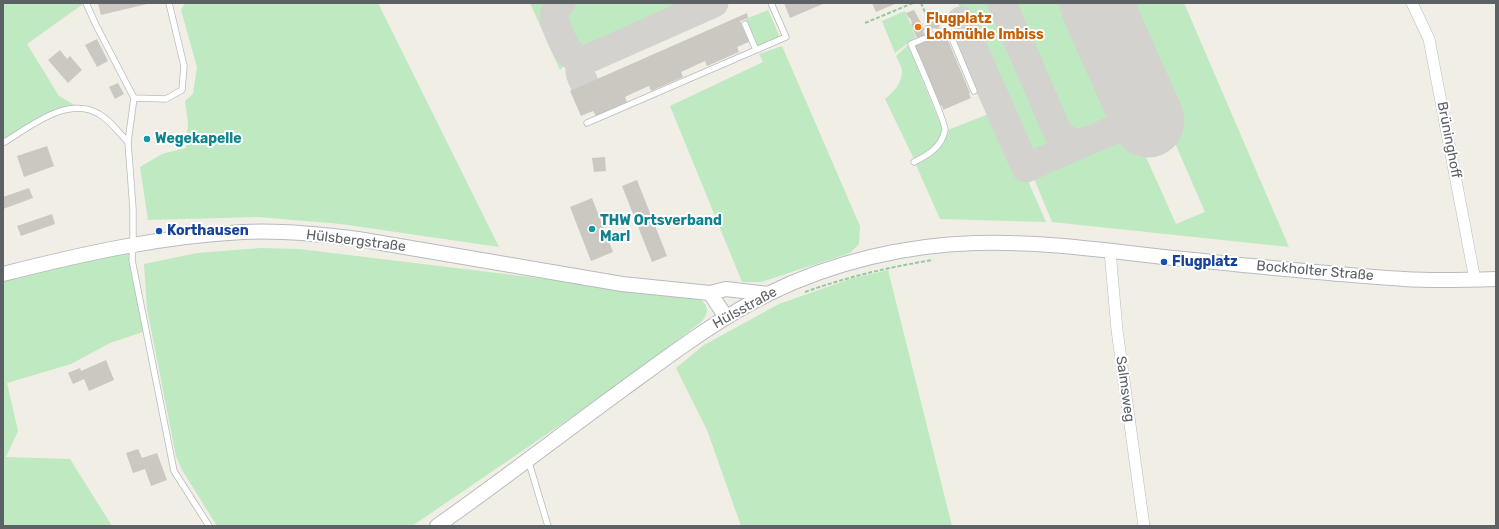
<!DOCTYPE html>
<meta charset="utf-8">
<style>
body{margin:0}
#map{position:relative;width:1499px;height:529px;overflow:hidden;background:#f0eee5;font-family:Rubik,sans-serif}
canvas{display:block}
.frame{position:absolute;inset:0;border:4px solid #5c6166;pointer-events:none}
</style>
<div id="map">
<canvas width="1499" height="529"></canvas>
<div class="frame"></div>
</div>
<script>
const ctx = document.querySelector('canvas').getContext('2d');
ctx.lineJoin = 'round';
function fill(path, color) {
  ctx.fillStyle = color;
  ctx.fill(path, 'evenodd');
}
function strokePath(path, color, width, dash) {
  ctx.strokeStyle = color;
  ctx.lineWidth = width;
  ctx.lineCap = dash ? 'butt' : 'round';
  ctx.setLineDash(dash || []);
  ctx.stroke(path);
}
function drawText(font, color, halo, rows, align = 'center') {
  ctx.font = font + ' Rubik,sans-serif';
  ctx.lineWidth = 4;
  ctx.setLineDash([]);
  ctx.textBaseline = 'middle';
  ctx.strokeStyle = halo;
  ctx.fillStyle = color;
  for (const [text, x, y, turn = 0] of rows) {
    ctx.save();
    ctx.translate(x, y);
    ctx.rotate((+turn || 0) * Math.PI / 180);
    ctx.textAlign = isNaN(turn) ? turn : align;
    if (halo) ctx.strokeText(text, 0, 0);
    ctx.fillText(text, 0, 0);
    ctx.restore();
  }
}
fill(new Path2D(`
 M 3,3 L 83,3 L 83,4 L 27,44 L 59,96 L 78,107 L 61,110 L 7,141 L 3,135 Z
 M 185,3 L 378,3 L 499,247 L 341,224 L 258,217 L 148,220 L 140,167 L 162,154 L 186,148 L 188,122 L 185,101 L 193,94 L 197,67 L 181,10 Z
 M 530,3 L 547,3 L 549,8 L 547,12 L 546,19 L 565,62 L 564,66 L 560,70 Z
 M 576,3 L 690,3 L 586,50 C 570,50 564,32 561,19 L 564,10 Z
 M 958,3 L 995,3 L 1055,142 C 1055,152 1040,155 1032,159 L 1029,159 L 1025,157 Z
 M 1015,3 L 1079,3 L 1119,94 C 1122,113 1116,121 1099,128 C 1081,136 1071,137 1058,120 L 1016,20 L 1014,8 Z
 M 1114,3 L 1184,3 L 1289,247 L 1052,222 L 1033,176 L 1034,172 L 1133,128 L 1176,224 L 1205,212 Z
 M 768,10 L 780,37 L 758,46 L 746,19 Z
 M 905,11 L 916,37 L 895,53 L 882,21 Z
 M 908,45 L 942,128 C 941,143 926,153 914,159 L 885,99 C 894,92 902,83 902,71 C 902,67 898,60 896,56 Z
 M 782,46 L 860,226 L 859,244 L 850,253 L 761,282 L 742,282 L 670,106 L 763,62 L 759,54 Z
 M 996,111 L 1000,117 L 1046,222 L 940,219 L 916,165 C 933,155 942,149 948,130 Z
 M 133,244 L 132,260 L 146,331 L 110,343 L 71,364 L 7,383 L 18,431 L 6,457 L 70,459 L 112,526 L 3,526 L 3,280 Z
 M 261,248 L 299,249 L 695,297 C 708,302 711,312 701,322 L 616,387 L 412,526 L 217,526 L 182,470 L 176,456 L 147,309 L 144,264 L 197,253 Z
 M 888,270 L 952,526 L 741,526 L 707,430 L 676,368 L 704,345 L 779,304 L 850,279 Z`), '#bfe9c0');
strokePath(new Path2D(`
 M 561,3 C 555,9 553,14 555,23 C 562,38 566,60 586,60
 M 1002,3 L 1056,129 C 1061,137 1067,142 1076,143 C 1088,143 1128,125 1134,115 C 1140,105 1136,94 1133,84
 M 961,21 L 1026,168 L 1085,142
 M 585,85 C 581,76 577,70 583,61 L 714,3`), '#d3d2ce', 29);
strokePath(new Path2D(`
 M 1096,3 L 1148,121`), '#d3d2ce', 73);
fill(new Path2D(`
 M 98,3 L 147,3 L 147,4 L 101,15 Z
 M 784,3 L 825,3 L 790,18 Z
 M 872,3 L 897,3 L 876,12 Z
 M 914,10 L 925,30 L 923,31 L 925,35 L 917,38 L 911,24 L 912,23 L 910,18 L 909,18 L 906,13 Z
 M 747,13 L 748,18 L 740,21 L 749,42 L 737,47 L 739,52 L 707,66 L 705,61 L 681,72 L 683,77 L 651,91 L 649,86 L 633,93 L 625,97 L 627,102 L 596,116 L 593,111 L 581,116 L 570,91 Z
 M 928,17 L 932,17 L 934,21 L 938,21 L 940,26 L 938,29 L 933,28 L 931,32 L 927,31 L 925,27 L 927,24 L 926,20 Z
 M 945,33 L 970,93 L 969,94 L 971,98 L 943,110 L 942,105 L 940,106 L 915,46 Z
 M 97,39 L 108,61 L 97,67 L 85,45 Z
 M 60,50 L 67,59 L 70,56 L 82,70 L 68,83 L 48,60 Z
 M 118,83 L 124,94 L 115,99 L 109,87 Z
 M 47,146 L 54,166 L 24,177 L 17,156 Z
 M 605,157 L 606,171 L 594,172 L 592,158 Z
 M 637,180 L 667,256 L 652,262 L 622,186 Z
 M 29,188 L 33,198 L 3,209 L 3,197 Z
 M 592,198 L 613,252 L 591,261 L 570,207 Z
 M 52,214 L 55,224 L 21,236 L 17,226 Z
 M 106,360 L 114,380 L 89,391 L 84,379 L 73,384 L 68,373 L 80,368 L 81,371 Z
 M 138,449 L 142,458 L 157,453 L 167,480 L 151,486 L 145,469 L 133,473 L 126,453 Z`), '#cbc8c2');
const service = new Path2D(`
 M 86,3 L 96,25 L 134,98 L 128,142 L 133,209 L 133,244 L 132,260 L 174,471 L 209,526
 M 745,24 L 756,50
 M 134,98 L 166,99 L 182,90 L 184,66 L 169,3
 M 587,123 L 786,37 L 771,3
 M 3,143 C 30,127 67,95 99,114 C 110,120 119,133 128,142
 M 914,162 C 928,155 942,147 945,130 C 946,123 916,56 911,44 L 948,29 L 974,91
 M 528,462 L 530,466 L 548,526`);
const minor = new Path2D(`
 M 1412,3 L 1429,39 L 1475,280
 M 1110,251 L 1117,330 L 1144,526`);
const tertiary = new Path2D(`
 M 3,274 C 82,254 161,236 243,232 C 281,230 320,234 358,239 L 622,284 L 710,293 L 726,289 L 768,294
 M 710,293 L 726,317
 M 437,526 C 500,482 560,435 622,390 C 670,355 717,319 770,293 C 833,262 906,245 975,243 C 1038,241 1102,250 1164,257 C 1244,265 1324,274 1404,279 C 1435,281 1466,280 1496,279`);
strokePath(service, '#b7bbc0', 7);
strokePath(minor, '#b7bbc0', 12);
strokePath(tertiary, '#b7bbc0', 16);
strokePath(new Path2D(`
 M 921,3 L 927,17
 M 865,23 L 913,3
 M 805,292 C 847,277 889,267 933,260`), '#96c8a6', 2, [4, 2]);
strokePath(service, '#fff', 5.5);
strokePath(minor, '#fff', 11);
strokePath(tertiary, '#fff', 14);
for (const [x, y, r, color] of [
 [918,27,4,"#e8710a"],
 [147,139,4,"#0f9aa8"],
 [592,229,4,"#0f9aa8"],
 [159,231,4,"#1a4fb4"],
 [1164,262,4,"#1a4fb4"]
]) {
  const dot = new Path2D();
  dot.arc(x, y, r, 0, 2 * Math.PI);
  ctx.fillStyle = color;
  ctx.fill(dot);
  strokePath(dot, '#fff', 1.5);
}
drawText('bold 14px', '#c56008', '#fff', [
 ["Flugplatz",926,19],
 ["Lohmühle Imbiss",926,35]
], 'left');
drawText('bold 14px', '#0d838f', '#fff', [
 ["Wegekapelle",155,139],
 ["THW Ortsverband",600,221],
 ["Marl",600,237]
], 'left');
drawText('14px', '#5c6166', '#fff', [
 ["Brüninghoff",1449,140,79],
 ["Hülsbergstraße",356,241,7],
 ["Bockholter Straße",1315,271,5],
 ["Hülsstraße",745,308,-29],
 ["Salmsweg",1125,389,82]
]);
drawText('bold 14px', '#164399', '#fff', [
 ["Korthausen",167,231],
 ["Flugplatz",1172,262]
], 'left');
</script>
